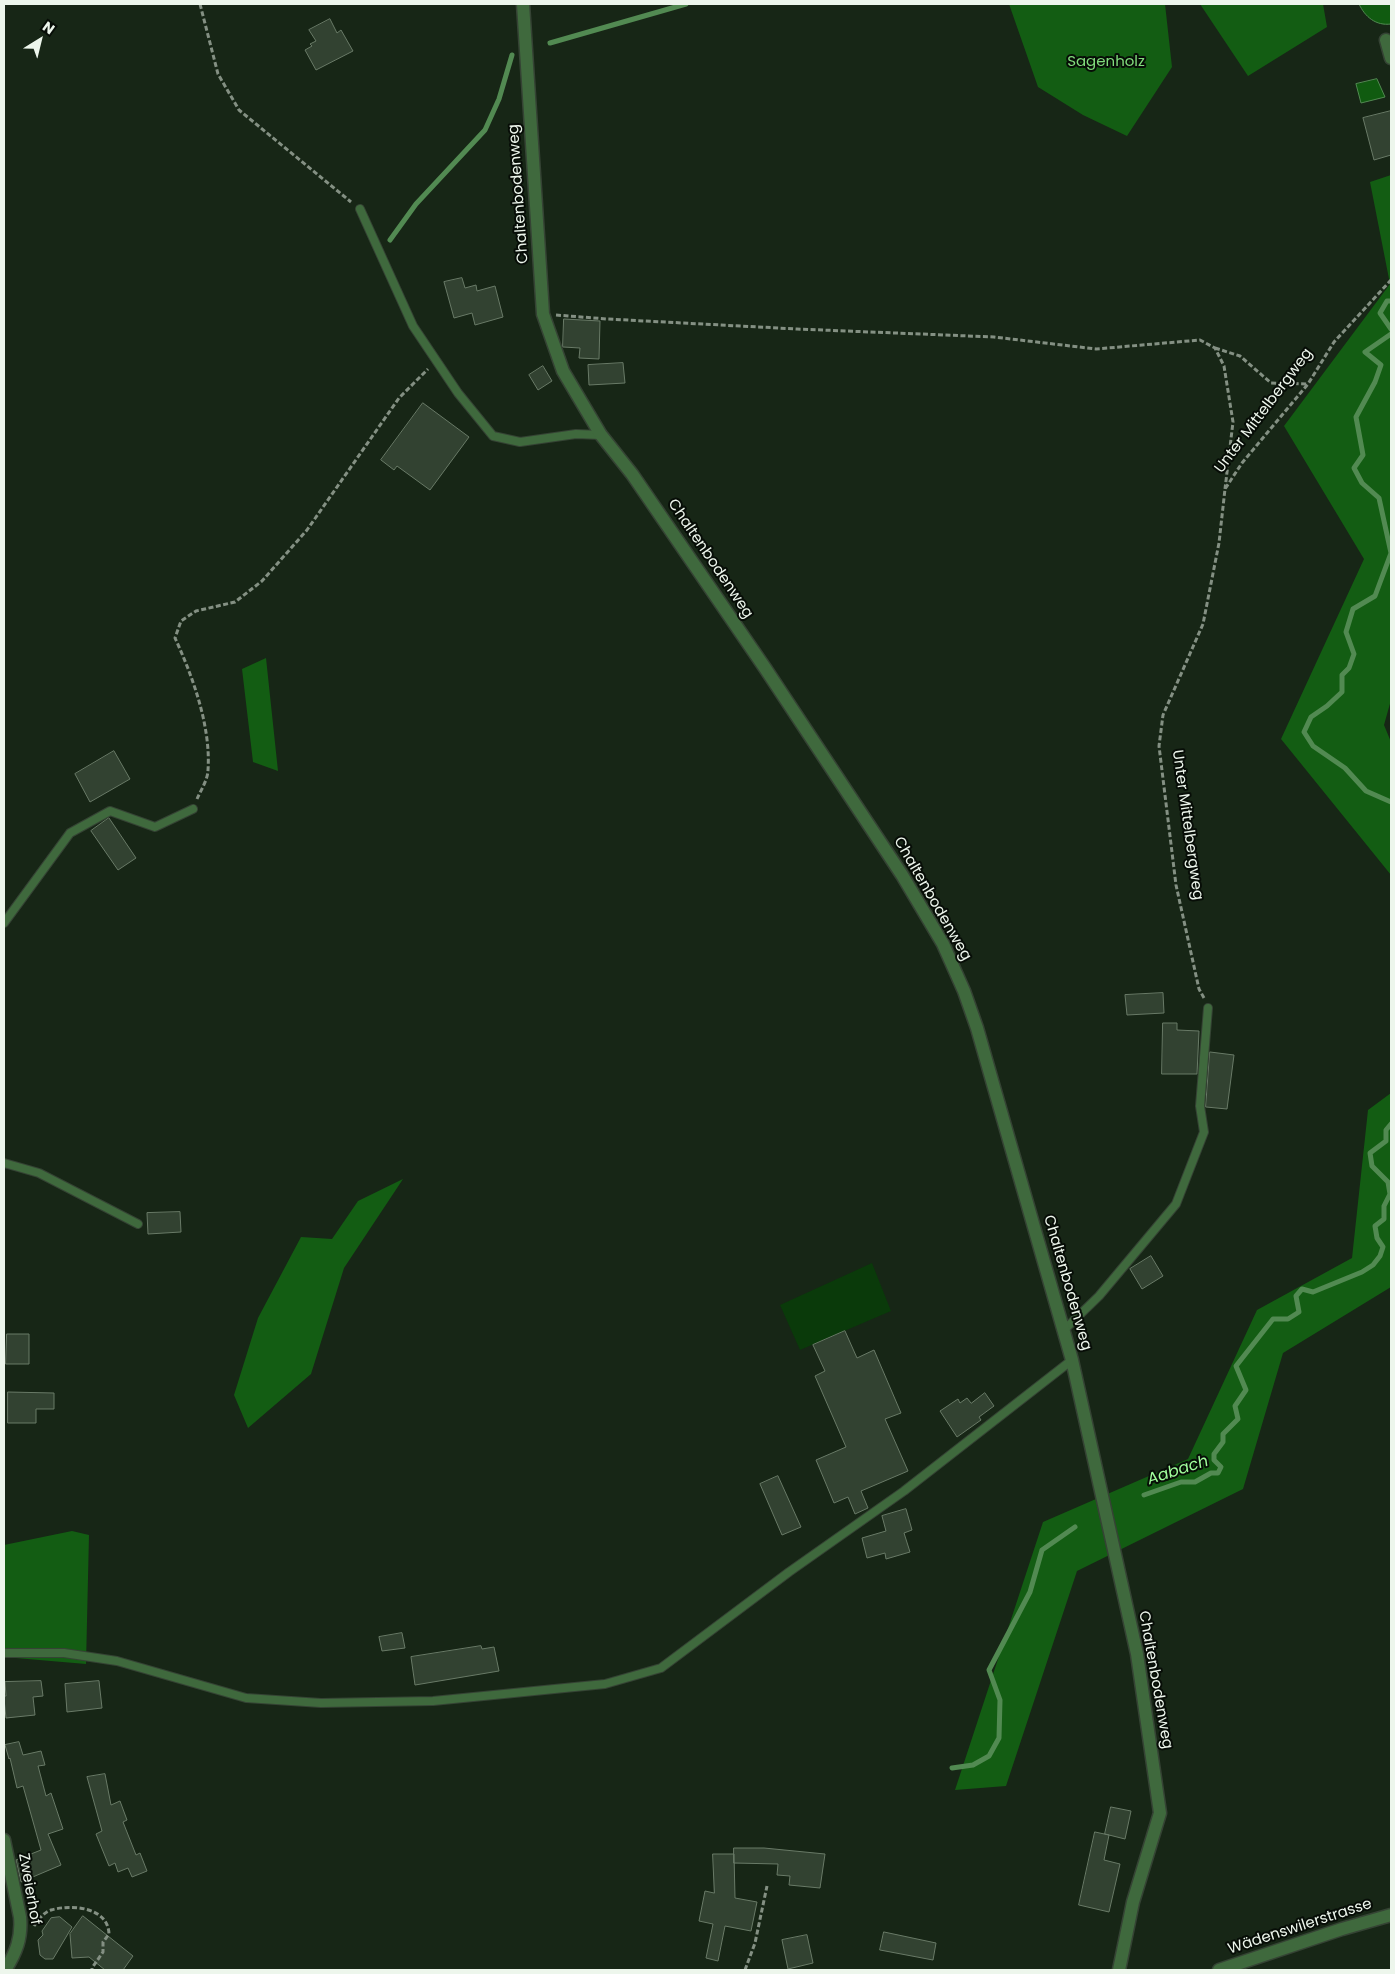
<!DOCTYPE html>
<meta charset="utf-8">
<style>
body{margin:0}
#map{position:relative;width:1395px;height:1974px;overflow:hidden;background:#172616;font-family:Poppins,sans-serif}
canvas{display:block}
.frame{position:absolute;inset:0;border:5px solid #edf6ec;pointer-events:none}
.north{position:absolute;left:15px;top:15px;width:50px;height:50px;-webkit-text-stroke:4px #070d07;paint-order:stroke;rotate:36deg;font-size:14px;font-weight:700;line-height:20px;text-align:center;color:#edf6ec}
.north::after{content:'';display:block;margin:auto;width:18px;height:22px;background:#edf6ec;clip-path:polygon(50% 0,100% 100%,50% 72%,0 100%)}
</style>
<div id="map">
<canvas width="1395" height="1974"></canvas>
<div class="frame"></div>
<div class="north">N</div>
</div>
<script>
const ctx = document.querySelector('canvas').getContext('2d');
ctx.lineJoin = 'round';
function fill(path, color) {
  ctx.fillStyle = color;
  ctx.fill(path, 'evenodd');
}
function strokePath(path, color, width, dash) {
  ctx.strokeStyle = color;
  ctx.lineWidth = width;
  ctx.lineCap = dash ? 'butt' : 'round';
  ctx.setLineDash(dash || []);
  ctx.stroke(path);
}
function drawText(font, color, halo, rows, align = 'center') {
  ctx.font = font + ' Poppins,sans-serif';
  ctx.lineWidth = 4;
  ctx.setLineDash([]);
  ctx.textBaseline = 'middle';
  ctx.strokeStyle = halo;
  ctx.fillStyle = color;
  for (const [text, x, y, turn = 0] of rows) {
    ctx.save();
    ctx.translate(x, y);
    ctx.rotate((+turn || 0) * Math.PI / 180);
    ctx.textAlign = isNaN(turn) ? turn : align;
    if (halo) ctx.strokeText(text, 0, 0);
    ctx.fillText(text, 0, 0);
    ctx.restore();
  }
}
fill(new Path2D(`
 M 872,1263 L 891,1311 L 800,1350 L 780,1305 Z`), '#0a3a0a');
fill(new Path2D(`
 M 1009,4 L 1165,4 L 1172,67 L 1127,136 L 1083,115 L 1038,87 Z
 M 1200,4 L 1323,4 L 1327,27 L 1248,76 Z
 M 1391,175 L 1391,700 L 1384,725 L 1391,742 L 1391,875 L 1281,739 L 1364,559 L 1284,426 L 1390,284 L 1370,182 Z
 M 266,658 L 278,771 L 253,762 L 242,669 Z
 M 1391,1093 L 1391,1287 L 1283,1353 L 1243,1489 L 1077,1571 L 1006,1786 L 955,1790 L 1043,1522 L 1188,1459 L 1257,1310 L 1352,1258 L 1368,1110 Z
 M 403,1179 L 344,1268 L 311,1374 L 248,1428 L 234,1395 L 258,1318 L 301,1237 L 332,1239 L 358,1201 Z
 M 72,1531 L 89,1535 L 86,1664 L 4,1657 L 4,1545 Z`), '#135d13');
const water = new Path2D(`
 M 1359,4 L 1391,4 L 1391,24 C 1376,26 1365,17 1359,4 Z
 M 1377,79 L 1385,97 L 1361,103 L 1356,84 Z`);
fill(water, '#105b10');
strokePath(water, '#528a52', 1);
strokePath(new Path2D(`
 M 550,43 L 686,4
 M 390,240 L 416,204 L 485,130 L 499,99 L 512,55
 M 1391,301 L 1387,301 L 1380,313 L 1391,329
 M 1391,334 L 1365,352 L 1381,365 L 1375,382 L 1356,417 L 1363,455 L 1354,468 L 1362,483 L 1379,498 L 1391,553 L 1375,596 L 1353,609 L 1346,632 L 1354,654 L 1349,668 L 1342,675 L 1342,692 L 1327,706 L 1311,717 L 1304,732 L 1313,746 L 1345,768 L 1366,791 L 1391,802
 M 1144,1495 L 1181,1482 L 1195,1482 L 1211,1473 L 1218,1473 L 1221,1467 L 1214,1460 L 1214,1454 L 1223,1442 L 1223,1434 L 1238,1419 L 1235,1406 L 1246,1390 L 1236,1366 L 1273,1319 L 1288,1319 L 1299,1312 L 1296,1296 L 1302,1289 L 1313,1292 L 1362,1272 L 1373,1265 L 1380,1256 L 1383,1247 L 1377,1238 L 1375,1226 L 1384,1219 L 1384,1206 L 1390,1194 L 1388,1182 L 1372,1166 L 1370,1153 L 1386,1141 L 1386,1130 L 1391,1124
 M 952,1768 L 973,1765 L 989,1756 L 999,1738 L 1000,1700 L 989,1670 L 1030,1592 L 1042,1550 L 1075,1527`), '#528a52', 5);
const building = new Path2D(`
 M 330,19 L 337,33 L 341,30 L 353,51 L 316,70 L 305,50 L 312,46 L 310,44 L 316,41 L 309,30 Z
 M 1391,111 L 1391,155 L 1374,160 L 1363,118 Z
 M 462,278 L 465,288 L 476,285 L 477,291 L 495,286 L 503,317 L 475,325 L 472,313 L 454,318 L 444,282 Z
 M 564,319 L 600,321 L 599,359 L 579,358 L 580,348 L 563,347 Z
 M 623,363 L 625,383 L 589,385 L 588,365 Z
 M 543,366 L 552,381 L 538,390 L 529,375 Z
 M 423,403 L 469,437 L 430,490 L 397,466 L 394,470 L 381,460 Z
 M 114,751 L 130,779 L 90,802 L 75,774 Z
 M 109,818 L 136,858 L 118,870 L 91,831 Z
 M 1163,993 L 1164,1013 L 1127,1015 L 1125,995 Z
 M 1163,1023 L 1177,1023 L 1177,1030 L 1199,1031 L 1197,1074 L 1162,1074 Z
 M 1210,1052 L 1234,1055 L 1227,1109 L 1206,1107 Z
 M 180,1212 L 181,1232 L 148,1234 L 147,1213 Z
 M 1151,1256 L 1163,1276 L 1142,1289 L 1130,1269 Z
 M 845,1331 L 857,1358 L 874,1350 L 901,1413 L 885,1419 L 908,1471 L 861,1491 L 868,1508 L 855,1514 L 848,1497 L 834,1503 L 816,1460 L 846,1447 L 815,1376 L 825,1371 L 813,1345 Z
 M 7,1334 L 29,1334 L 29,1364 L 6,1364 Z
 M 8,1392 L 54,1393 L 54,1409 L 36,1409 L 36,1423 L 8,1423 Z
 M 985,1393 L 994,1406 L 979,1417 L 981,1420 L 957,1437 L 940,1411 L 958,1399 L 960,1403 L 967,1398 L 971,1403 Z
 M 778,1476 L 801,1527 L 782,1535 L 760,1484 Z
 M 906,1509 L 912,1530 L 904,1533 L 910,1552 L 886,1559 L 885,1553 L 867,1558 L 862,1538 L 886,1531 L 882,1516 Z
 M 402,1633 L 405,1648 L 382,1651 L 379,1637 Z
 M 481,1646 L 482,1649 L 494,1647 L 499,1671 L 415,1685 L 411,1657 Z
 M 41,1681 L 43,1696 L 33,1697 L 35,1715 L 6,1718 L 4,1699 L 4,1696 L 6,1696 L 5,1682 Z
 M 99,1681 L 102,1708 L 67,1712 L 65,1684 Z
 M 19,1742 L 23,1755 L 41,1751 L 45,1765 L 38,1766 L 46,1796 L 51,1793 L 63,1829 L 48,1834 L 61,1865 L 21,1882 L 16,1860 L 41,1850 L 23,1786 L 17,1788 L 10,1758 L 9,1759 L 5,1745 Z
 M 105,1774 L 111,1805 L 120,1801 L 127,1820 L 123,1822 L 136,1855 L 140,1853 L 147,1871 L 132,1877 L 128,1868 L 118,1872 L 115,1863 L 109,1866 L 96,1834 L 102,1831 L 87,1777 Z
 M 1111,1807 L 1131,1811 L 1125,1839 L 1105,1834 Z
 M 1095,1832 L 1109,1835 L 1104,1860 L 1120,1864 L 1109,1912 L 1079,1905 Z
 M 734,1848 L 764,1848 L 825,1854 L 820,1888 L 789,1885 L 790,1876 L 777,1875 L 778,1864 L 734,1863 Z
 M 713,1854 L 734,1854 L 735,1898 L 757,1902 L 751,1931 L 725,1926 L 718,1961 L 706,1958 L 713,1924 L 699,1921 L 705,1891 L 714,1893 Z
 M 83,1916 L 133,1956 L 123,1970 L 105,1970 L 89,1957 L 72,1958 L 70,1934 Z
 M 60,1917 L 72,1927 L 53,1959 L 45,1959 L 40,1955 L 38,1940 L 43,1935 L 42,1931 L 51,1918 Z
 M 884,1932 L 936,1943 L 933,1960 L 880,1950 Z
 M 807,1935 L 813,1963 L 788,1969 L 782,1940 Z`);
fill(building, '#324231');
strokePath(building, '#697a67', 1);
const service = new Path2D(`
 M 360,209 L 413,326 L 458,393 L 493,436 L 520,442 L 576,434 L 601,435
 M 4,923 L 70,833 L 110,811 L 155,827 L 193,809
 M 4,1163 L 39,1173 L 138,1224
 M 1064,1330 L 1099,1296 L 1176,1204 L 1204,1132 L 1200,1106 L 1208,1008
 M 4,1653 L 64,1653 L 117,1661 L 246,1698 L 321,1703 L 433,1701 L 605,1684 L 661,1668 L 789,1572 L 904,1491 L 1072,1360`);
const minor = new Path2D(`
 M 523,4 L 543,314 L 563,371 L 601,435 L 632,474 L 765,668 L 902,875 L 943,944 L 964,991 L 977,1028 L 1072,1360 L 1137,1654 L 1160,1813 L 1133,1902 L 1119,1970
 M 1386,40 L 1391,58
 M 4,1840 L 20,1917 C 22,1938 16,1953 5,1970`);
const tertiary = new Path2D(`
 M 1219,1970 L 1342,1929 L 1391,1915`);
strokePath(service, '#354334', 10);
strokePath(minor, '#354334', 15);
strokePath(tertiary, '#354334', 15);
strokePath(new Path2D(`
 M 200,4 L 218,74 L 239,110 L 351,202
 M 556,315 L 607,319 L 797,329 L 994,337 L 1096,349 L 1200,340 L 1215,348 L 1224,366 L 1233,422 L 1225,489
 M 1215,348 L 1240,356 L 1271,383 L 1308,384
 M 197,799 C 201,790 208,779 208,770 C 211,727 193,677 175,638 L 181,621 L 196,611 L 235,602 L 262,581 L 307,530 L 399,398 L 428,369
 M 1204,998 L 1199,989 L 1176,885 L 1159,746 L 1163,715 L 1203,624 L 1219,543 L 1225,489 L 1242,463 L 1308,384 L 1334,342 L 1391,280
 M 34,1926 C 38,1920 44,1912 51,1910 C 72,1904 108,1907 109,1934 L 103,1942 L 103,1952 L 92,1968 L 92,1970
 M 745,1970 L 755,1943 L 767,1886`), '#849083', 3, [5, 2.5]);
strokePath(service, '#3f693d', 8);
strokePath(minor, '#3f693d', 12);
strokePath(tertiary, '#3f693d', 12);
drawText('15px', '#81dc7c', '#070d07', [
 ["Sagenholz",1106,62]
]);
drawText('15px', '#edf6ec', '#070d07', [
 ["Chaltenbodenweg",519,194,-94],
 ["Unter Mittelbergweg",1264,411,-53],
 ["Chaltenbodenweg",710,559,56],
 ["Unter Mittelbergweg",1187,825,82],
 ["Chaltenbodenweg",932,899,60],
 ["Chaltenbodenweg",1067,1283,74],
 ["Chaltenbodenweg",1155,1680,80],
 ["Zweierhof",29,1889,80],
 ["Wädenswilerstrasse",1300,1927,-18]
]);
drawText('italic 16px', '#a1fd9c', '#070d07', [
 ["Aabach",1178,1471,-18]
]);
</script>
